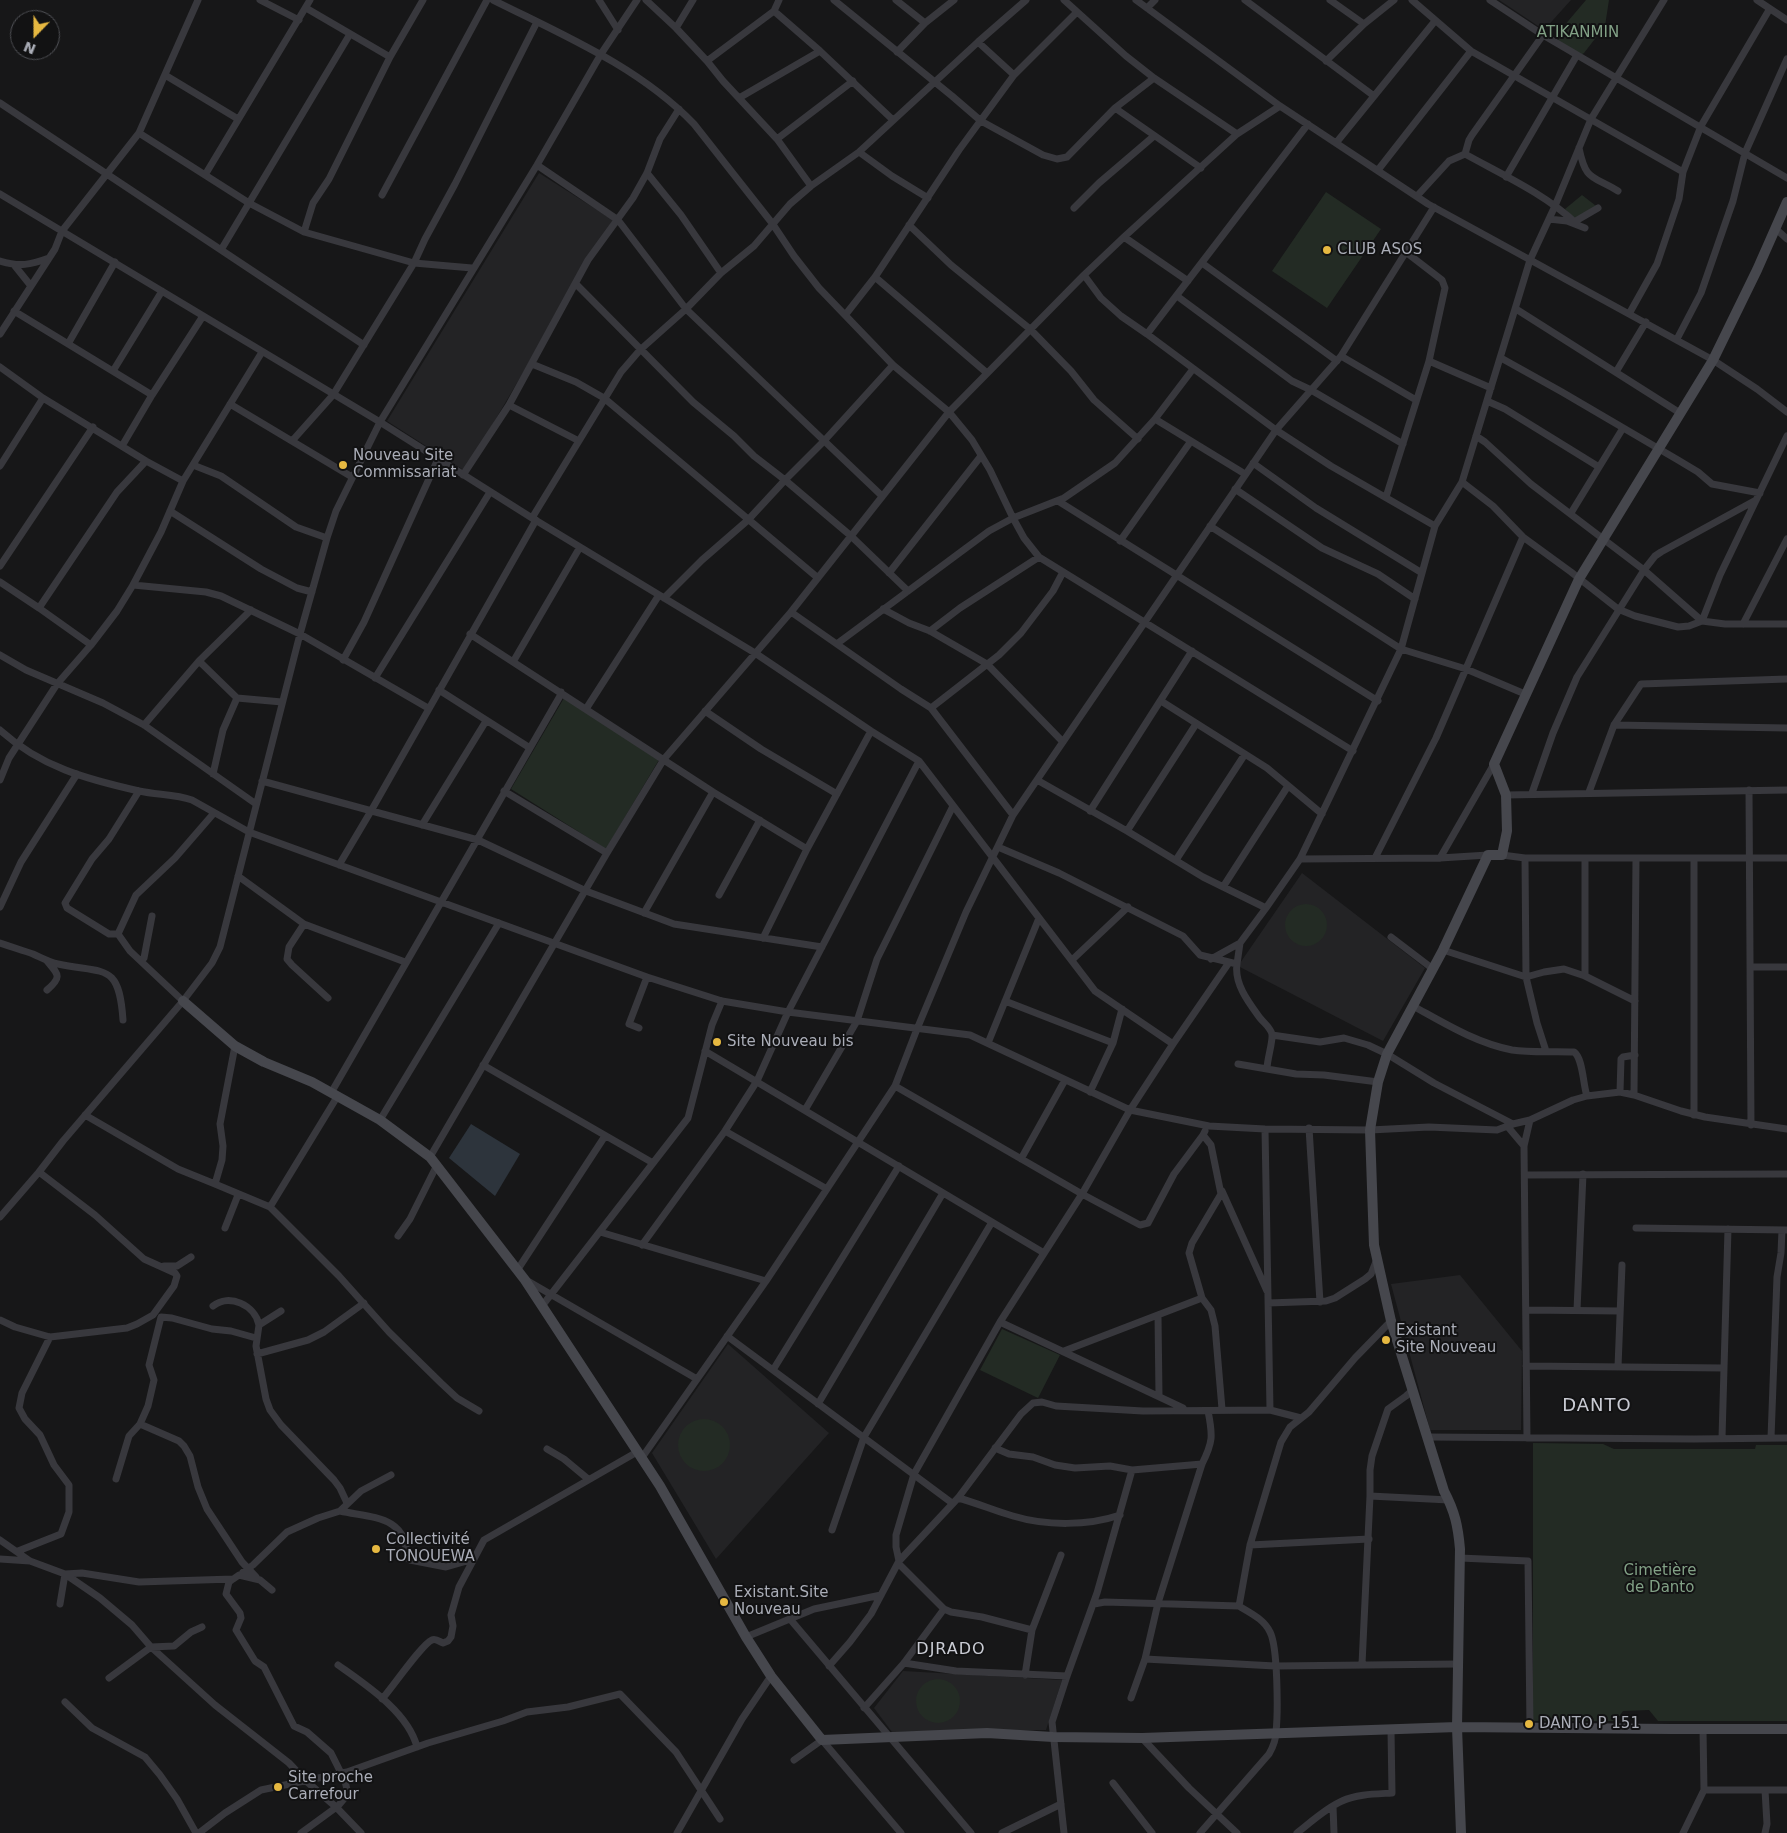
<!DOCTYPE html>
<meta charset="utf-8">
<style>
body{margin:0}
#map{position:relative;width:1787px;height:1833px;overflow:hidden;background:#171718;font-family:"DejaVu Sans",sans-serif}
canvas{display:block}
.north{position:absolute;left:10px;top:10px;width:50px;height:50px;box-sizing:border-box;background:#121213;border:1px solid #4f5055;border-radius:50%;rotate:202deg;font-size:14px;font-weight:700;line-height:20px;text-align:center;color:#aaadb7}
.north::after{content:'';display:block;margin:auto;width:18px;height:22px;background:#e6b841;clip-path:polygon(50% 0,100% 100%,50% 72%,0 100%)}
</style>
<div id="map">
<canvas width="1787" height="1833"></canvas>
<div class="north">N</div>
</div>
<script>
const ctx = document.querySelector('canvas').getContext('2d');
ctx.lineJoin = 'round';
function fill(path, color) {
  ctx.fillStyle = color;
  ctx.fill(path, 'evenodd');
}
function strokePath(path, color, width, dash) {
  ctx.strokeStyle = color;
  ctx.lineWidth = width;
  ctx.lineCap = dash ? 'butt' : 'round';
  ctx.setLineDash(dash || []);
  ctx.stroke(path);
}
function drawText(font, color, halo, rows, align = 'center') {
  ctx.font = font + ' "DejaVu Sans",sans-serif';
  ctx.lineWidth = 4;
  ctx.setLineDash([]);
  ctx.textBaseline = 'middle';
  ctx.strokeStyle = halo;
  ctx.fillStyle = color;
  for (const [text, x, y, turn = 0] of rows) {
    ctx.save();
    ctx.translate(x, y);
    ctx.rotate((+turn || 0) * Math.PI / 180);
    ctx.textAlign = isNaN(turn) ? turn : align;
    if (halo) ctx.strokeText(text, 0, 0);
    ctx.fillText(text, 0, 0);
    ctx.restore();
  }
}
fill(new Path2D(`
 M 1499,0 L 1571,0 L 1544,30 Z
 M 539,173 L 613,220 L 465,471 L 387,421 Z
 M 1302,873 L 1425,968 L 1383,1041 L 1238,966 Z
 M 1460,1275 L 1522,1351 L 1521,1430 L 1430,1430 L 1391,1284 Z
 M 728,1344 L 829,1433 L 716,1559 L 652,1453 Z
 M 903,1671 L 1062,1680 L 1046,1730 L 892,1732 L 874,1708 Z`), '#232325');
fill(new Path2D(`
 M 1586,0 L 1609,0 L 1605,26 L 1584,53 L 1576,58 L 1556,46 L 1563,27 Z
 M 1326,192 L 1381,229 L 1327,308 L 1272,271 Z
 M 1582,195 L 1600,209 L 1576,223 L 1565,209 Z
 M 564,698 L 660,758 L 606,849 L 511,789 Z
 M1285 925a21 21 0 1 1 42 0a21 21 0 1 1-42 0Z
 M 1002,1329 L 1060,1355 L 1038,1398 L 980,1370 Z
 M678 1445a26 26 0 1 1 52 0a26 26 0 1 1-52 0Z
 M 1533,1443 L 1603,1444 L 1614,1449 L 1755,1449 L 1756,1445 L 1787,1445 L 1787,1721 L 1658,1721 L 1649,1710 L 1623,1711 L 1616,1721 L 1533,1721 Z
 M916 1701a22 22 0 1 1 44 0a22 22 0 1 1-44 0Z`), '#232b24');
fill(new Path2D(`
 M 471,1124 L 520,1154 L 495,1196 L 449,1158 Z`), '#2d343c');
strokePath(new Path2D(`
 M 260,0 L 299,20
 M 493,0 C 563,35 639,67 694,124 L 772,223 L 794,256 L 819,288 L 893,365 L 949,412 L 972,440 L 990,470 L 1013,518 L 1024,538 L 1039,557 L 1353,751
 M 599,0 L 618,30
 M 646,0 L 676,28 L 707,61 L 723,81 L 777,139 L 811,186
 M 834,0 L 952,96 L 981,121 L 1043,155 L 1057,159 L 1067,157 L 1115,108 L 1154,78
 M 896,0 L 925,23
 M 1064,0 L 1126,56 L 1154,78 L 1237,134
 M 1136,0 L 1280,106 L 1428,204 L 1713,360 L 1757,389 L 1787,412
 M 1245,0 L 1374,96
 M 1330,0 L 1364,24
 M 1412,0 L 1471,51 L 1683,172
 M 1490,0 L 1543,35 L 1787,178
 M 1757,0 L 1787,20
 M 306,8 L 390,57
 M 1147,8 L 1155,0
 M 774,11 L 820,51 L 893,120
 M 676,28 L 693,0
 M 978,42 L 1014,75
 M 897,52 L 925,23 L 954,0
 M 707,61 L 774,11 L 779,0
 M 1326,61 L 1364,24 L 1394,0
 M 165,75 L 238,119
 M 739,98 L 820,51
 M 0,103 L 364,345
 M 1115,108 L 1201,168
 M 139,133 L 249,203 L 304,232 L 414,263 L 472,268
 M 777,139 L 853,81
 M 1336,143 L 1435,21
 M 1579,148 C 1586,182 1592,175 1618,191
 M 859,152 L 892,176 L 928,198
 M 1465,154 C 1503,175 1545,194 1577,224
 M 537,165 L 618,220 L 686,309 L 882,496
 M 1378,170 L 1471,51
 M 647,173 L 681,215 L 721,273
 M 205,175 L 310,0
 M 1506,177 L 1577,55
 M 0,194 L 380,422 L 532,518 L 755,653 L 871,731 L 919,761 L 1095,991 L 1173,1044
 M 382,195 L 487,0
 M 1417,196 L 1449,161 L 1465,154 L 1469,140 L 1472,135 L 1543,35
 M 1074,208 L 1099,183 L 1154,136
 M 1549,219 L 1567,221 L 1585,228
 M 1574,222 L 1598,208
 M 909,225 L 951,265 L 1030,329 L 1071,371 L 1094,400 L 1138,439
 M 1776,229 L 1787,239
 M 304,232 L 313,203 L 329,179 L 390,57 L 423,0
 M 1124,237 L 1188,281
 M 221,250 L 350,34
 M 0,261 C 20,267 30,265 49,258
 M 1202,263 L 1337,361
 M 15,266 L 31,286
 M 1084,275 L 1101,298 L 1121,316 L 1147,334 L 1276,430 L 1331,466 L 1435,526
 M 875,277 L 987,373
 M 576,284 L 693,402 L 734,436 L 754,456 L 785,480 L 851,536 L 908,591
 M 1177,296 L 1292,381 L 1311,390 L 1403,444
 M 1516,309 L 1680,413
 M 14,311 L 152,395
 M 846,314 L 875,277 L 959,150 L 1014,75 L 1077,12
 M 1629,314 L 1657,264 L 1679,199 L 1683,172 L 1701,126 L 1769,10
 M 0,334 L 55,249 L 62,231 L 139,133 L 198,0
 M 1147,334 L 1308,124
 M 1677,339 L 1701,293 L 1733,201 L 1745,153 L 1787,59
 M 68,344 L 115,262
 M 1341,356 L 1416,400
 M 1501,358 L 1562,392 L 1678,460 L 1698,472 L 1712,484 L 1760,493
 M 1429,361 L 1491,388
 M 532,364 L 576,382 L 604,398 L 818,578
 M 0,367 L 43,398 L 146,461 L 183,481
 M 113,371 L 162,291
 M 1616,372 L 1646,322
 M 1487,401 L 1505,409 L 1599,467
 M 230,404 L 352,477
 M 509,405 L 579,441
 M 1155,419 L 1245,474
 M 1476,436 L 1485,442 L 1531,484 L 1644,570 L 1702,621 L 1725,624 L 1787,624
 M 292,441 L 333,395 L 414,263 L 425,239 L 455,184 L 537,22
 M 122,446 L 152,395 L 203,316
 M 1253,463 L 1316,508 L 1422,573
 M 193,465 L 221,476 L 296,527 L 327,538
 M 0,466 L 43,398
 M 463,475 L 509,405 L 588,260 L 633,198 L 647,173 L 660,139 L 679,109
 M 1462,482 L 1493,506 L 1523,537 L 1571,572 L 1618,609 L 1635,616 L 1678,627 L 1689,626 L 1702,621 L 1720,575 L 1787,436
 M 1235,489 L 1322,548 L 1378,574 L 1415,599
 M 1386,497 L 1429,361 L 1445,288 L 1442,280 L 1407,253
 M 1058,501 L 1378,701
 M 170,511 L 261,569 L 297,588 L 312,592
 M 1571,513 L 1623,428
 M 532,518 L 621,372 L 640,350 L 686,309 L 721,273 L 754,246 L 790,204 L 811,186 L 859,152 L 978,42 L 1026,0
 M 1210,526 L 1401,649 L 1466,669 L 1525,694
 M 1120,541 L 1191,441
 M 0,566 L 93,427
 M 889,573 L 981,456
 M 0,582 L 39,608 L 91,645 L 117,611 L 133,585 L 161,532 L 183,481 L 262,352
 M 133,585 L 206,592 L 221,596 L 300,634 L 428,708
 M 664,598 L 702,560 L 748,520 L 785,480 L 824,441 L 893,365
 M 39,608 L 117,492 L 146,461
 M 883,609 L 909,623 L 930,631 L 987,664 L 1063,742
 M 791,612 L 901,689 L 931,708 L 1013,815
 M 1743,624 L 1787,539
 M 930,631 L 960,608 L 1039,557
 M 470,634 L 713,792 L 807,849
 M 838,643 L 989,531 L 1013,518 L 1064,498 L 1115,463 L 1155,419 L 1193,369
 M 0,655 L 26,670 L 103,703 L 144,725 L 256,804
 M 343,660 L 364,622 L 438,459
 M 199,661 L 251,610
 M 513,662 L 580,547
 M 375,678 L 490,492
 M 439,690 L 530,748
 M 1161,701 L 1267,768 L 1322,814
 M 931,708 L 999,655 L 1021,633 L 1053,591 L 1063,572
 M 586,709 L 659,595
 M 705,711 L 761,749 L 837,794
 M 144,725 L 199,661 L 237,698
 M 1614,725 L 1787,728
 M 0,730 C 41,767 86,779 139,791 C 157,795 175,794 192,800 L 249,832 L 647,977 L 722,1001 L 788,1012 L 970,1035 L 1130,1110 L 1209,1126 L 1265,1129 L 1370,1130 L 1429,1127 L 1497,1130 L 1513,1124 L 1530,1120 L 1573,1100 L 1587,1096 L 1620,1092 L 1634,1095 L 1681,1111 L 1705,1117 L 1787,1129
 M 213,774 L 223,730 L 237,698 L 282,702
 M 0,780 L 9,758 L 57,684 L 91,645
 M 1037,780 L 1127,831 L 1203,877 L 1266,908
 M 262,781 L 478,840 L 586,891 L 674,924 L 822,947
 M 1749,790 L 1751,1125
 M 504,791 L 607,853
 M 1589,792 L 1614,725 L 1641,684 L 1787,679
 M 1532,793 L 1553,733 L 1577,677 L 1644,570 L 1655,556 L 1661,552 L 1756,500
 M 1506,795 L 1787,790
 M 1090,811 L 1192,651
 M 422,825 L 486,721
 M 1127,831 L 1196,724
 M 998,847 L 1059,873 L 1183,936 L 1200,955 L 1237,964 L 1240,943 L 1266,908 L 1300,859 L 1401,649 L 1435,526 L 1462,482 L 1530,260 L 1555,206 L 1591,119 L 1664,0
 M 1502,855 L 1525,858 L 1787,858
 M 1375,858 L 1436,738 L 1523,537
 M 1440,858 L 1494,764
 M 1525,858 L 1526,977 L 1537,1023 L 1546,1051
 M 1585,858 L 1585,976
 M 1694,858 L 1694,1115
 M 1300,859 L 1440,858 L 1488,855
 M 1176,860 L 1245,754
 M 339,865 L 371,811 L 536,520
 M 238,876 L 304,924 L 405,962
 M 1223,887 L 1288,786
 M 719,895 L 760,820
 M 0,907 L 21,862 L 77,774
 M 644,913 L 713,792
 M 304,924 L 289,947 L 287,959 L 292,965 L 328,998
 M 118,934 L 109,934 L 67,908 L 65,903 L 92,859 L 109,839 L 139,791
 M 1391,937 L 1433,969
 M 763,938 L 807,849 L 871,731
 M 0,943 C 11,947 22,950 33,954 C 42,958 49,962 58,964 C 105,974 119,962 123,1020
 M 1443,950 L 1526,977 L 1544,972 L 1564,969 L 1585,976 L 1635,1001
 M 1211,959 L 1240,943
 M 1072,960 L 1128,907
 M 141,961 L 144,958 L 152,916
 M 1237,964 C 1234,984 1249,1003 1260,1018 C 1264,1023 1270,1027 1272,1034 C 1273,1042 1267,1059 1267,1069
 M 1750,967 L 1787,967
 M 47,990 C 62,977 59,975 47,961
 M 183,1001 L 130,951 L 118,934 L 136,895 L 175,858 L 214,813
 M 1005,1001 L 1113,1043
 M 1413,1006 C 1444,1023 1476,1043 1512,1050 C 1532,1053 1554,1051 1574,1052 C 1583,1058 1583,1085 1587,1096
 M 639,1028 L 629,1024 L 647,977
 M 1272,1035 L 1320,1042 L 1344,1038 L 1368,1045 L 1387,1054 L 1434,1083 L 1513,1124
 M 988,1043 L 1039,918
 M 235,1046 L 220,1124 L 223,1146 L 222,1160 L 215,1184 L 270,1207 L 339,1276 L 389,1332 L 441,1383 L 457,1398 L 479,1411
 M 705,1051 L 1044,1253
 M 1238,1064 L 1296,1074 L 1324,1075 L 1378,1082
 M 483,1065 L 653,1163
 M 895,1086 L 1082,1194 L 1140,1225 L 1148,1223 L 1174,1174 L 1203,1135
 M 1090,1092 L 1113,1043 L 1122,1009
 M 1620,1092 L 1621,1059 L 1623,1057 L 1635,1055
 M 331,1093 L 560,696 L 561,692
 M 1634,1095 L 1636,858
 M 805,1110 L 857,1021 L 877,959 L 953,806
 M 85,1115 L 178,1169 L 215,1184
 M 380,1120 L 499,923
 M 1508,1127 L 1524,1146
 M 1309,1128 L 1320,1302
 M 1265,1129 L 1270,1410
 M 725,1131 L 827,1189
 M 1205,1131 L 1203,1135 L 1211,1145 L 1221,1194 L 1192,1243 L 1189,1253 L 1202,1298 L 1211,1310 L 1215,1326 L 1222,1409
 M 430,1157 L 607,853 L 664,759 L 791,612 L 949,412 L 1084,275 L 1124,237 L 1237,134 L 1280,106
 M 1021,1159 L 1065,1080
 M 1525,1175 L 1787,1174
 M 1222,1191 L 1267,1291
 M 270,1207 L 337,1097
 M 0,1217 L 39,1172 L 63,1141 L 183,1001 L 212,963 L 220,947 L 300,634 L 327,538 L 336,511 L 380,422 L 537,165 L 601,54 L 637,0
 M 225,1228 L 238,1195
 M 1636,1228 L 1787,1230
 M 600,1232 L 766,1281
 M 398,1236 L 410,1219 L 437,1165
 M 642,1245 L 725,1131 L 757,1081 L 788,1012 L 919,761
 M 164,1266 L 177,1266 L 191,1257
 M 518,1269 L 605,1136
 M 526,1280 L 697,1379
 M 1268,1303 L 1326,1301 L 1335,1298 L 1365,1279 L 1371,1274 L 1377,1259
 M 213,1306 C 229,1293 255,1305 259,1325
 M 542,1306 L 688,1118 L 712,1025 L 722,1001
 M 1526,1310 L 1620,1311
 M 1577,1310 L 1583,1174
 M 281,1311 L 259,1325 L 256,1346 L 266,1399 L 270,1410 L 281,1425 L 334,1480 L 340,1488 L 347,1503
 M 1158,1315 L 1159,1396
 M 0,1320 L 15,1327 L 50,1337 L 127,1328 L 137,1324 L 153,1315 L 174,1286 L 177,1276 L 175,1273 L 144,1259 L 95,1215 L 39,1172
 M 1000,1322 L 1183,1408
 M 727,1336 L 952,1503
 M 1064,1351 L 1202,1298
 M 257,1354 L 308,1340 L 324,1332 L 364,1303
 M 1526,1366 L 1724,1368
 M 1618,1367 L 1622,1265
 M 773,1370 L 899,1166
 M 818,1404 L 943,1193
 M 140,1424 L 179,1441 L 184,1446 L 190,1456 L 198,1487 L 207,1509 L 242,1562 L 256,1577
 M 1428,1437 L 1694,1439 L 1787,1438
 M 1527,1438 L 1524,1146 L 1530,1120
 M 1722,1438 L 1728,1229
 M 1771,1438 L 1777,1277 L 1781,1253 L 1782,1230
 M 995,1448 L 1009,1454 L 1033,1457 L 1055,1465 L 1075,1468 L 1110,1466 L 1132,1470 L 1202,1464
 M 547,1449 L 564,1459 L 588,1479
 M 641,1459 L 766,1281 L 895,1086 L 917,1029 L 966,912 L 1013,815 L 1276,430 L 1341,356 L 1434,207
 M 116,1479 L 129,1436 L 140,1424 L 148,1406 L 154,1380 L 149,1365 L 161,1317 L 172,1318 L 212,1329 L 231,1331 L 256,1338
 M 1370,1496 L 1370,1470 L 1372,1456 L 1388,1409 L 1406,1396 L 1413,1390
 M 958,1498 C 977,1503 995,1511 1013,1516 C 1046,1526 1088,1526 1120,1515
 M 340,1511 C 372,1518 407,1515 407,1558 L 410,1560 L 446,1567 L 474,1559
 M 832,1530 L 864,1437 L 992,1222
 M 0,1540 L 30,1561 L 65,1574 L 100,1598 L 132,1625 L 151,1647 L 215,1705 L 289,1763 L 305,1780 L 336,1807 L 361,1833
 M 1250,1545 L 1369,1539
 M 18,1551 L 61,1534 L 69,1512 L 69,1485 L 54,1465 L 40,1435 L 25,1419 L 19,1408 L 22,1393 L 50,1337
 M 1460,1558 L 1528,1561 L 1530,1727
 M 0,1559 L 30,1561
 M 899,1561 L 896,1547 L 896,1535 L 914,1474 L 1000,1322 L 1082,1194 L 1130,1110 L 1173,1044 L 1228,964
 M 898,1563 L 944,1609 L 951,1612 L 982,1617 L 1032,1630
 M 243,1572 L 253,1565 L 287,1532 L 318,1518 L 340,1511 L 361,1491 L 391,1475
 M 272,1590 L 260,1580 L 239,1575 L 229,1582 L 226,1594 L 240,1613 L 241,1618 L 236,1630 L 255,1661 L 264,1667 L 294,1726 L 307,1732 L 331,1753 L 345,1781 L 348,1794 L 338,1806 L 301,1833
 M 60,1604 L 65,1574 L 82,1573 L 139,1582 L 233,1579
 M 1094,1604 L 1105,1602 L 1239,1606 C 1250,1613 1264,1619 1270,1632 C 1278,1647 1278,1713 1276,1732 C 1276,1740 1273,1747 1269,1754 L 1200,1833
 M 1239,1606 L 1250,1545 L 1281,1442 L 1290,1427 L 1309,1412 L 1355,1358 L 1391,1321
 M 790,1619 L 971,1833
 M 746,1637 L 814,1609 L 881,1595
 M 1145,1659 L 1275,1666 L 1458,1664
 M 904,1663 L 956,1671 L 1067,1676
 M 1362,1664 L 1370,1496 L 1449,1500
 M 338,1665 C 366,1685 408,1712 417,1747
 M 829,1666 L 850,1642 L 871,1614 L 899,1561 L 958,1498 L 1021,1414 L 1033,1403 L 1042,1402 L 1056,1406 L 1143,1411 L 1270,1410 L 1301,1418
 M 1025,1675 L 1032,1630 L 1061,1555
 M 109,1678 L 151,1647 L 174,1646 L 191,1632 L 202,1627
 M 1131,1698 L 1145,1659 L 1158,1603 L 1202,1464 C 1213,1442 1213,1436 1208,1411
 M 382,1699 C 392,1688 422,1644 432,1640 C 436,1638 440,1642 443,1643 L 448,1641 L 451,1637 L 453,1626 L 451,1615 L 459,1587 L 484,1540 L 637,1452
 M 65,1702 L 92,1728 L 145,1757 L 160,1775 L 177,1799 L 196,1833
 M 864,1708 L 904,1663 L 944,1609
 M 1142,1738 L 1189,1788 L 1237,1833
 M 794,1760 L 822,1740 L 901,1833
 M 1113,1783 L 1152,1833
 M 1704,1790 L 1787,1790
 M 1765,1790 L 1767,1824 L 1765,1833
 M 1333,1806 L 1334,1833
 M 199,1833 L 225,1813 L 261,1790 L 347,1772 L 428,1743 L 503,1721 L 527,1712 L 568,1707 L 620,1694 L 676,1752 L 720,1819
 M 677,1833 L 742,1719 L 771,1676
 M 1002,1833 L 1061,1804
 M 1064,1833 L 1052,1722 L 1067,1676 L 1097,1593 L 1132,1470
 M 1297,1833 C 1311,1822 1326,1808 1342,1801 C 1357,1794 1376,1794 1392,1793 L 1391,1730
 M 1683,1833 L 1704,1790 L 1703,1729`), '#38383d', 7);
strokePath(new Path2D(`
 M 183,1001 L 235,1046 L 264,1062 L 312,1082 L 380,1120 L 430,1157 L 525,1280 L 660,1486 L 746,1637 L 771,1676 L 822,1740 L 987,1733 L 1053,1737 L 1142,1738 L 1457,1727 L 1670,1729 L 1787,1729
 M 1461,1833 L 1457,1727 L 1460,1549 C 1458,1526 1455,1512 1444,1491 L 1391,1321 L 1374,1245 L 1370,1130 L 1378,1082 L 1387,1054 L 1443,950 L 1488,855 L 1502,855 L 1507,831 L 1506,795 L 1494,764 L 1579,579 L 1713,360 L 1757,270 L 1787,202`), '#46474d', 10);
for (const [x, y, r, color] of [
 [1327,250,5,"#e6b841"],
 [343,465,5,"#e6b841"],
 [717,1042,5,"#e6b841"],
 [1386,1340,5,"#e6b841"],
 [376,1549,5,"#e6b841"],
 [724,1602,5,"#e6b841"],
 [1529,1724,5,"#e6b841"],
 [278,1787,5,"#e6b841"]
]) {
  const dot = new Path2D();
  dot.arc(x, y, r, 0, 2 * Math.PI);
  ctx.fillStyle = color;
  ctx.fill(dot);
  strokePath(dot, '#121213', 2);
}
drawText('15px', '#82a186', '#121213', [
 ["ATIKANMIN",1578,33],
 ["Cimetière",1660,1571],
 ["de Danto",1660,1588]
]);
drawText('15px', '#aaadb7', '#121213', [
 ["CLUB ASOS",1337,250],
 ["Nouveau Site",353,456],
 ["Commissariat",353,473],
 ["Site Nouveau bis",727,1042],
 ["Existant",1396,1331],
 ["Site Nouveau",1396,1348],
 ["Collectivité",386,1540],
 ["TONOUEWA",386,1557],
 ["Existant.Site",734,1593],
 ["Nouveau",734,1610],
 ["DANTO P 151",1539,1724],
 ["Site proche",288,1778],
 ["Carrefour",288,1795]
], 'left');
ctx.letterSpacing = '1px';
drawText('16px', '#caccd4', '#121213', [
 ["DJRADO",951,1650]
]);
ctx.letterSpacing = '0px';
ctx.letterSpacing = '1px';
drawText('18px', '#caccd4', '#121213', [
 ["DANTO",1597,1406]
]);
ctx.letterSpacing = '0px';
</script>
